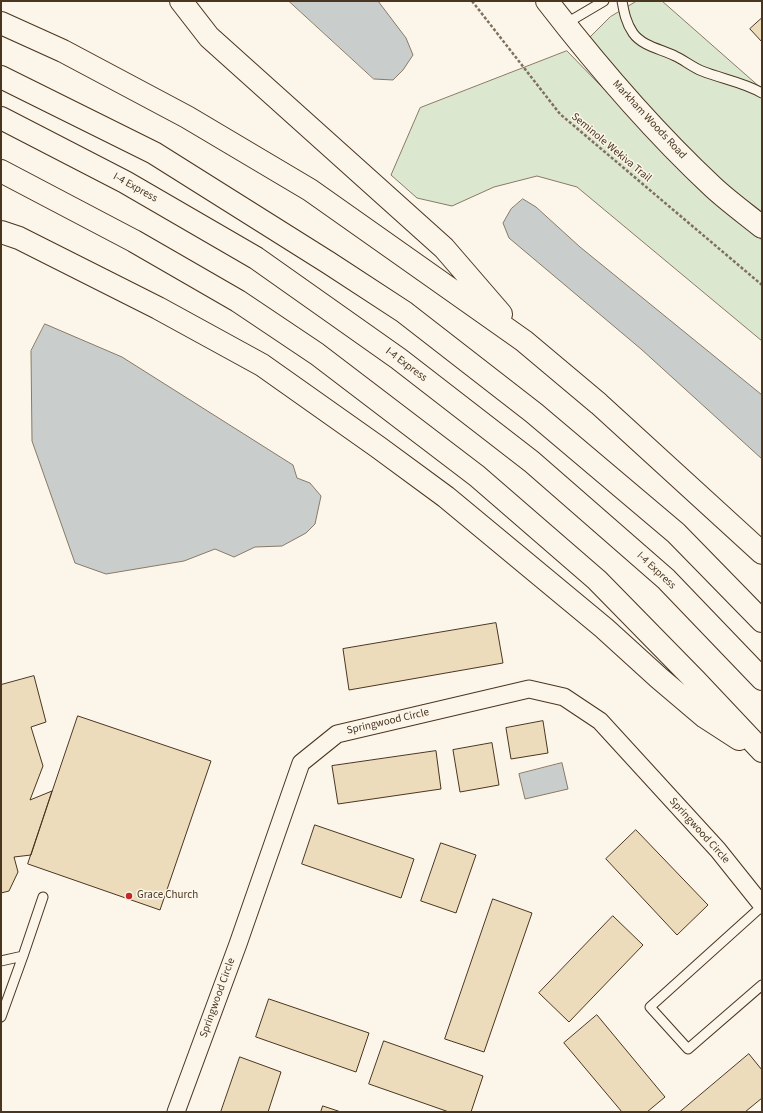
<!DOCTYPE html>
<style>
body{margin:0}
#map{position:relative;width:763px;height:1113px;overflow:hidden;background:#fbf6e9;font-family:"Source Sans 3",sans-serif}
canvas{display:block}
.frame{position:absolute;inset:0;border:2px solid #4a3520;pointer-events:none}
</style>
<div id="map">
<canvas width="763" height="1113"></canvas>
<div class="frame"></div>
</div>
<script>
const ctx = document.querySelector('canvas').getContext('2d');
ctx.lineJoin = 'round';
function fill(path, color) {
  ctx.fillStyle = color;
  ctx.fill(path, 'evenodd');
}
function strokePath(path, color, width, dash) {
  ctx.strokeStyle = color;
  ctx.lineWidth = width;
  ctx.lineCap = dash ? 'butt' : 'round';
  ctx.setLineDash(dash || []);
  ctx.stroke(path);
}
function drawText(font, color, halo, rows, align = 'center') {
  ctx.font = font + ' "Source Sans 3",sans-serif';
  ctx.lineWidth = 3;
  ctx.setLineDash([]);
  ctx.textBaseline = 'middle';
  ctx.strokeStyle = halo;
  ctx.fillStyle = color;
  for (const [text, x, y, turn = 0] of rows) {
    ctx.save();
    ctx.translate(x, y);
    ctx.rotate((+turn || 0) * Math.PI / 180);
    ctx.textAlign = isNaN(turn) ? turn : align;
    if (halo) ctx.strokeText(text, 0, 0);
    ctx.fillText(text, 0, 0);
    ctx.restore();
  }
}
const green = new Path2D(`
 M 637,1 L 662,1 L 762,89 L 762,214 L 721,181 L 645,104 L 589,38 L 610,17 Z
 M 567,51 L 707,195 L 762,240 L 762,341 L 577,187 L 537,176 L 494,187 L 452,206 L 417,198 L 391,175 L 420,108 Z`);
fill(green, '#dce7d0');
strokePath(green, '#887966', 1);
const water = new Path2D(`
 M 289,1 L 378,1 L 406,38 L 413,55 L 403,70 L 393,80 L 374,79 Z
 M 523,199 L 536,207 L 580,247 L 762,395 L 762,459 L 641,349 L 509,238 L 503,223 L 511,209 Z
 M 45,324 L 122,357 L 293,465 L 297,478 L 310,483 L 321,496 L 315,524 L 306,533 L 282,546 L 255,547 L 234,557 L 215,549 L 184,561 L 106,574 L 75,563 L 32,441 L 31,351 Z
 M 562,763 L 568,789 L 525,799 L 519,774 Z`);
fill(water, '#c9cecd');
strokePath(water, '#887966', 1);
const building = new Path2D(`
 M 762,18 L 762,42 L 750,29 Z
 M 496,623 L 503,663 L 349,690 L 343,649 Z
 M 34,676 L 46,722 L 31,727 L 43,766 L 30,800 L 52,791 L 31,855 L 14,857 L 18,872 L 9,891 L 1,893 L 1,685 Z
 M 78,716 L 211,761 L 160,910 L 28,864 Z
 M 543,721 L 548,753 L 511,759 L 506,728 Z
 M 492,743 L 499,785 L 460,792 L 453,750 Z
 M 436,751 L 441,789 L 338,804 L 332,766 Z
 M 315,825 L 414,859 L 401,898 L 302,864 Z
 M 636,830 L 708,905 L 677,935 L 606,859 Z
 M 441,843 L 476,855 L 456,913 L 421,901 Z
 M 493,899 L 532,913 L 484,1052 L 445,1039 Z
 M 613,916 L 643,945 L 569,1022 L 539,993 Z
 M 269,999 L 369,1033 L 356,1072 L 256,1037 Z
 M 597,1015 L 665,1097 L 647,1112 L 622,1112 L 564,1043 Z
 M 384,1041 L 483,1076 L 471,1112 L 449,1112 L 369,1084 Z
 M 749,1054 L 762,1070 L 762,1098 L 745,1112 L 680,1112 Z
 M 240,1057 L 281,1072 L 268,1112 L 221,1112 Z
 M 323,1106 L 341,1112 L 321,1112 Z`);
fill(building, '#ecdcbc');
strokePath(building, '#4a3520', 1);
const service = new Path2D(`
 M 622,1 C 624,12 626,23 633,33 C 642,46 661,49 675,56 C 684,60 692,67 702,71 C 722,79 743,82 762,93
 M 565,24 L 604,1
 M 762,906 L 650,1007 L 688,1049 L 762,985
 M 1,961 L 23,956 L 43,897
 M 1,1017 L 23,956`);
const minor = new Path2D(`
 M 176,1112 L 238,944 L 301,763 L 337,734 L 529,689 L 564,697 L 600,721 L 718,850 L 762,905`);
const secondary = new Path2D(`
 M 547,1 C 598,67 652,130 713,187 C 728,201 746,214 762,227`);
const motorway = new Path2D(`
 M 181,1 L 209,37 L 444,248 L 501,314
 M 1,23 L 63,51 L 187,117 L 310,190 L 524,341 L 599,404 L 762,553
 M 1,77 L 154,153 L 329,263 L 404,312 L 534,413 L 676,533 L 762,621
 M 1,118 L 125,182 L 256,258 L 399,359 L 532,462 L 666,579 L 762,679
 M 1,171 L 134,241 L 238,301 L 317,354 L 477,476 L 597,580 L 696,681 L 762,751
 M 1,232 L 19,238 L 158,308 L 262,365 L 378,447 L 446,497 L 604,628 L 659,678 L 705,717 L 739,739`);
strokePath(service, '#4a3520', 11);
strokePath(minor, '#4a3520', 19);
strokePath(secondary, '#4a3520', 24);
strokePath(motorway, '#4a3520', 24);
strokePath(new Path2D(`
 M 472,1 L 560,114 L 762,285`), '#7f6f5c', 2.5, [3, 2]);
strokePath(service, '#fbf6e9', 9);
strokePath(minor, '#fbf6e9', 17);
strokePath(secondary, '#fbf6e9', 22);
strokePath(motorway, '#fbf6e9', 22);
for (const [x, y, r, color] of [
 [129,896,4,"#c62828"]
]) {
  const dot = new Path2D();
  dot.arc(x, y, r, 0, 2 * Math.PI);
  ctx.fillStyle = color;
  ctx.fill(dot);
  strokePath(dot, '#fbf6e9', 1.5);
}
drawText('11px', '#4a3520', '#fbf6e9', [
 ["Markham Woods Road",649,120,47],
 ["Seminole Wekiva Trail",611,148,40],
 ["I-4 Express",135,188,29],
 ["I-4 Express",406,365,37],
 ["I-4 Express",656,571,43],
 ["Springwood Circle",388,722,-13],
 ["Springwood Circle",699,831,48],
 ["Springwood Circle",218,998,-70]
]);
drawText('11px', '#4a3520', '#fbf6e9', [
 ["Grace Church",137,896]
], 'left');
</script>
